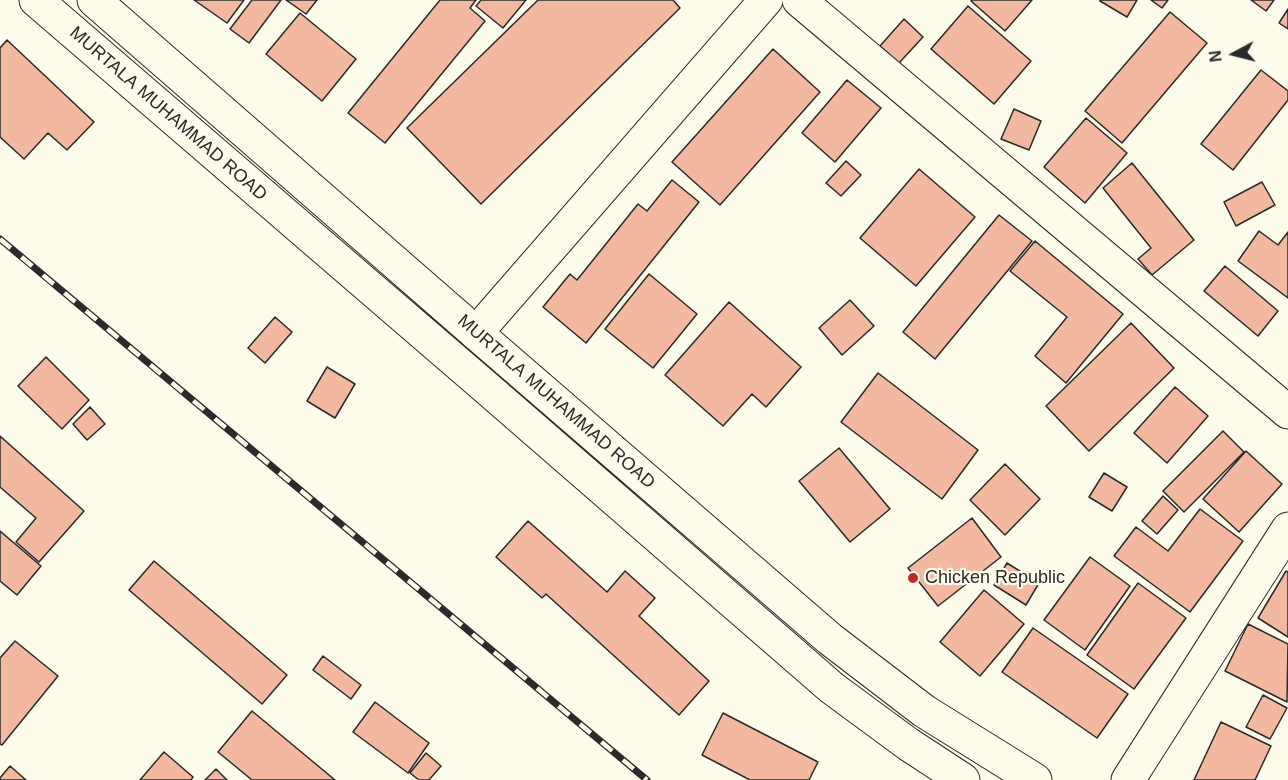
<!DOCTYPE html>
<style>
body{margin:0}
#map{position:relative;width:1288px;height:780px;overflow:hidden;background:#fdfbea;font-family:Helvetica,sans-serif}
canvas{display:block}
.north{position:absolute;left:1204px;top:24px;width:60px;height:60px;-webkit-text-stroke:4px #fdfbea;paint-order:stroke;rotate:263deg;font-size:16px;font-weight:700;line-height:24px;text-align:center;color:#2b2b2b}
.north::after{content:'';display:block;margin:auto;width:21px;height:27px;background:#2b2b2b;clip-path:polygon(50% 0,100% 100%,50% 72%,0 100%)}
</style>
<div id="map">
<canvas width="1288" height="780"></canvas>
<div class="north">N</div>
</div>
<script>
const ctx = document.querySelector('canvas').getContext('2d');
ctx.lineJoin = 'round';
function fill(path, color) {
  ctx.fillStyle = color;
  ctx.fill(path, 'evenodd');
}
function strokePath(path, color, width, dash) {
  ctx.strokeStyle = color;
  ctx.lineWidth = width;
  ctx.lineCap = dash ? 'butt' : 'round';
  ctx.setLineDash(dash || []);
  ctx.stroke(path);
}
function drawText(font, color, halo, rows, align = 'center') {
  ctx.font = font + ' Helvetica,sans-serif';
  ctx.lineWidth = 4.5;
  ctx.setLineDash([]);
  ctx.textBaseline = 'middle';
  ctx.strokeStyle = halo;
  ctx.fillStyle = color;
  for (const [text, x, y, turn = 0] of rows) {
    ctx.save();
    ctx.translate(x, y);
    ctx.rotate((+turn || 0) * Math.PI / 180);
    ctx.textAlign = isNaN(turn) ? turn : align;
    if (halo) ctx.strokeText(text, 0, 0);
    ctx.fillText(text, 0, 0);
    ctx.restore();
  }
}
const building = new Path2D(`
 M 194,0 L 244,0 L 227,23 Z
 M 252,0 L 281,0 L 249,43 L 230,29 Z
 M 286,0 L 317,0 L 306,14 Z
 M 440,0 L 476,0 L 470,8 L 485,21 L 385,143 L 348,113 Z
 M 481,0 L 526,0 L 503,28 L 476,6 Z
 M 538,0 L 673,0 L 680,8 L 481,204 L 407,128 Z
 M 972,0 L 1032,0 L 1005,31 L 971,1 Z
 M 1100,0 L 1137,0 L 1127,17 L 1100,1 Z
 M 1151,0 L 1168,0 L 1162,8 Z
 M 1251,0 L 1274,0 L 1266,11 Z
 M 968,6 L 1031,61 L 994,104 L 931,49 Z
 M 1288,9 L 1288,29 L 1279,23 Z
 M 1170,12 L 1207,43 L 1122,143 L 1085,111 Z
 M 300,13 L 356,59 L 322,101 L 266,54 Z
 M 904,19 L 923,37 L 899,63 L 880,46 Z
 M 7,40 L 94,122 L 67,150 L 48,133 L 24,159 L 0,137 L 0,48 Z
 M 773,49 L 820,92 L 720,205 L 672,162 Z
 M 1261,70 L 1288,91 L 1288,100 L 1233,170 L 1201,144 Z
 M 847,80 L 881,108 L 835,162 L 802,133 Z
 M 1014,109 L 1041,121 L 1029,150 L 1001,139 Z
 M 1086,118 L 1127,153 L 1085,203 L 1044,167 Z
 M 846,161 L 861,175 L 841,196 L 826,183 Z
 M 1132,163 L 1194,240 L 1152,275 L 1138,259 L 1151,248 L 1103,188 Z
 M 919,169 L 975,217 L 916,286 L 860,238 Z
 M 672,180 L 699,202 L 586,343 L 543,307 L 570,274 L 577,280 L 638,204 L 647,211 Z
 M 1262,182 L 1275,205 L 1236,226 L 1224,202 Z
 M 999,215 L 1032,241 L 935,359 L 903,332 Z
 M 1259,231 L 1278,245 L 1288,232 L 1288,298 L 1238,261 Z
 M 1035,241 L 1123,314 L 1066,383 L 1035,356 L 1067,317 L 1010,271 Z
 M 1225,266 L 1278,311 L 1258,336 L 1204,291 Z
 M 649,274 L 697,314 L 653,368 L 605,329 Z
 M 850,300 L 874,326 L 842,355 L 819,328 Z
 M 729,302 L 801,367 L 766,407 L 752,394 L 723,426 L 665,375 Z
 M 275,317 L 292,332 L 265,363 L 248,348 Z
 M 1131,323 L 1174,368 L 1089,451 L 1046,406 Z
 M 46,357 L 89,400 L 62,429 L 18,386 Z
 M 327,367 L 355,384 L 335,418 L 307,401 Z
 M 878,373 L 978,450 L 942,499 L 841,422 Z
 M 1175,387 L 1208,416 L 1167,463 L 1134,433 Z
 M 90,407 L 105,424 L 87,440 L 73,424 Z
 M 1223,431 L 1244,452 L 1184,512 L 1163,491 Z
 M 0,436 L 84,511 L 39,562 L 16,542 L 36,518 L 0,487 Z
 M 839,448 L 890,509 L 850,542 L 799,481 Z
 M 1246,451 L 1282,484 L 1239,532 L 1203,499 Z
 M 1005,464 L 1040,499 L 1005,535 L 970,500 Z
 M 1104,473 L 1127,487 L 1112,511 L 1089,497 Z
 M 1163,496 L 1178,510 L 1157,534 L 1142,521 Z
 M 1200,509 L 1243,541 L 1190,612 L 1114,556 L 1136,527 L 1168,551 Z
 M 972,518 L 1001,557 L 938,606 L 908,568 Z
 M 528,521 L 607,592 L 625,571 L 655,598 L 639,616 L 709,681 L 679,715 L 546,594 L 542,598 L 496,557 Z
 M 0,531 L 41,566 L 17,595 L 0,581 Z
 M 1090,557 L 1130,586 L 1085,650 L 1044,620 Z
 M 154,561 L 287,675 L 262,704 L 129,590 Z
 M 1007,563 L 1039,583 L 1026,605 L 994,585 Z
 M 1286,571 L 1288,572 L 1288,637 L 1258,618 Z
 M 1138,583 L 1186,618 L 1134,689 L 1087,655 Z
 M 984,590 L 1024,624 L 980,676 L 940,642 Z
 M 1248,624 L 1288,644 L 1287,702 L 1225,671 Z
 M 1033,628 L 1128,694 L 1097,738 L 1002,672 Z
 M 15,641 L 58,676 L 2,745 L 0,744 L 0,658 Z
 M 323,656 L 361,685 L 351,699 L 313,670 Z
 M 1263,695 L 1287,708 L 1270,739 L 1246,727 Z
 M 375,702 L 429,743 L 408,773 L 353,732 Z
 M 252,711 L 335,780 L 252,780 L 218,752 Z
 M 723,713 L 818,762 L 809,780 L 750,780 L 702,755 Z
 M 1221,722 L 1271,746 L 1255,780 L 1194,780 Z
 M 164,752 L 193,777 L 191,780 L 140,780 Z
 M 426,753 L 441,766 L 429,780 L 419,780 L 410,773 Z
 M 10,766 L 26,780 L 0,780 L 0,778 Z
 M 216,769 L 227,780 L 205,780 Z`);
fill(building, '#f2b8a0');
strokePath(building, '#2b2b2b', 1.5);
const minor = new Path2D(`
 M 799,0 L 1288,412
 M 476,333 L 766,0
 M 1128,780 L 1288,529`);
const highway = new Path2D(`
 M 36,0 L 482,384 L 832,688 L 908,744 L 963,780
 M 94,0 L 476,333 L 830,639 L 924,711 L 1035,780`);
strokePath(minor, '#2b2b2b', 35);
strokePath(highway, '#2b2b2b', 35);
strokePath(minor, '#fdfbea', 33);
strokePath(highway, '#fdfbea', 33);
const rail = new Path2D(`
 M 0,239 L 647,780`);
strokePath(rail, '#2b2b2b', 7);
strokePath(rail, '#fdfbea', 4.5, [14]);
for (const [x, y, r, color] of [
 [913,578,6,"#c62828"]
]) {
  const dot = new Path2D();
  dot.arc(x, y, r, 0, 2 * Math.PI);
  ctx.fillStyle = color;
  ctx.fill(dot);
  strokePath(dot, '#fdfbea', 2);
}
drawText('18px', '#2b2b2b', '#fdfbea', [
 ["MURTALA MUHAMMAD ROAD",168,114,41],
 ["MURTALA MUHAMMAD ROAD",556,402,41]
]);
drawText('18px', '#2b2b2b', '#fdfbea', [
 ["Chicken Republic",925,578]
], 'left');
</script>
